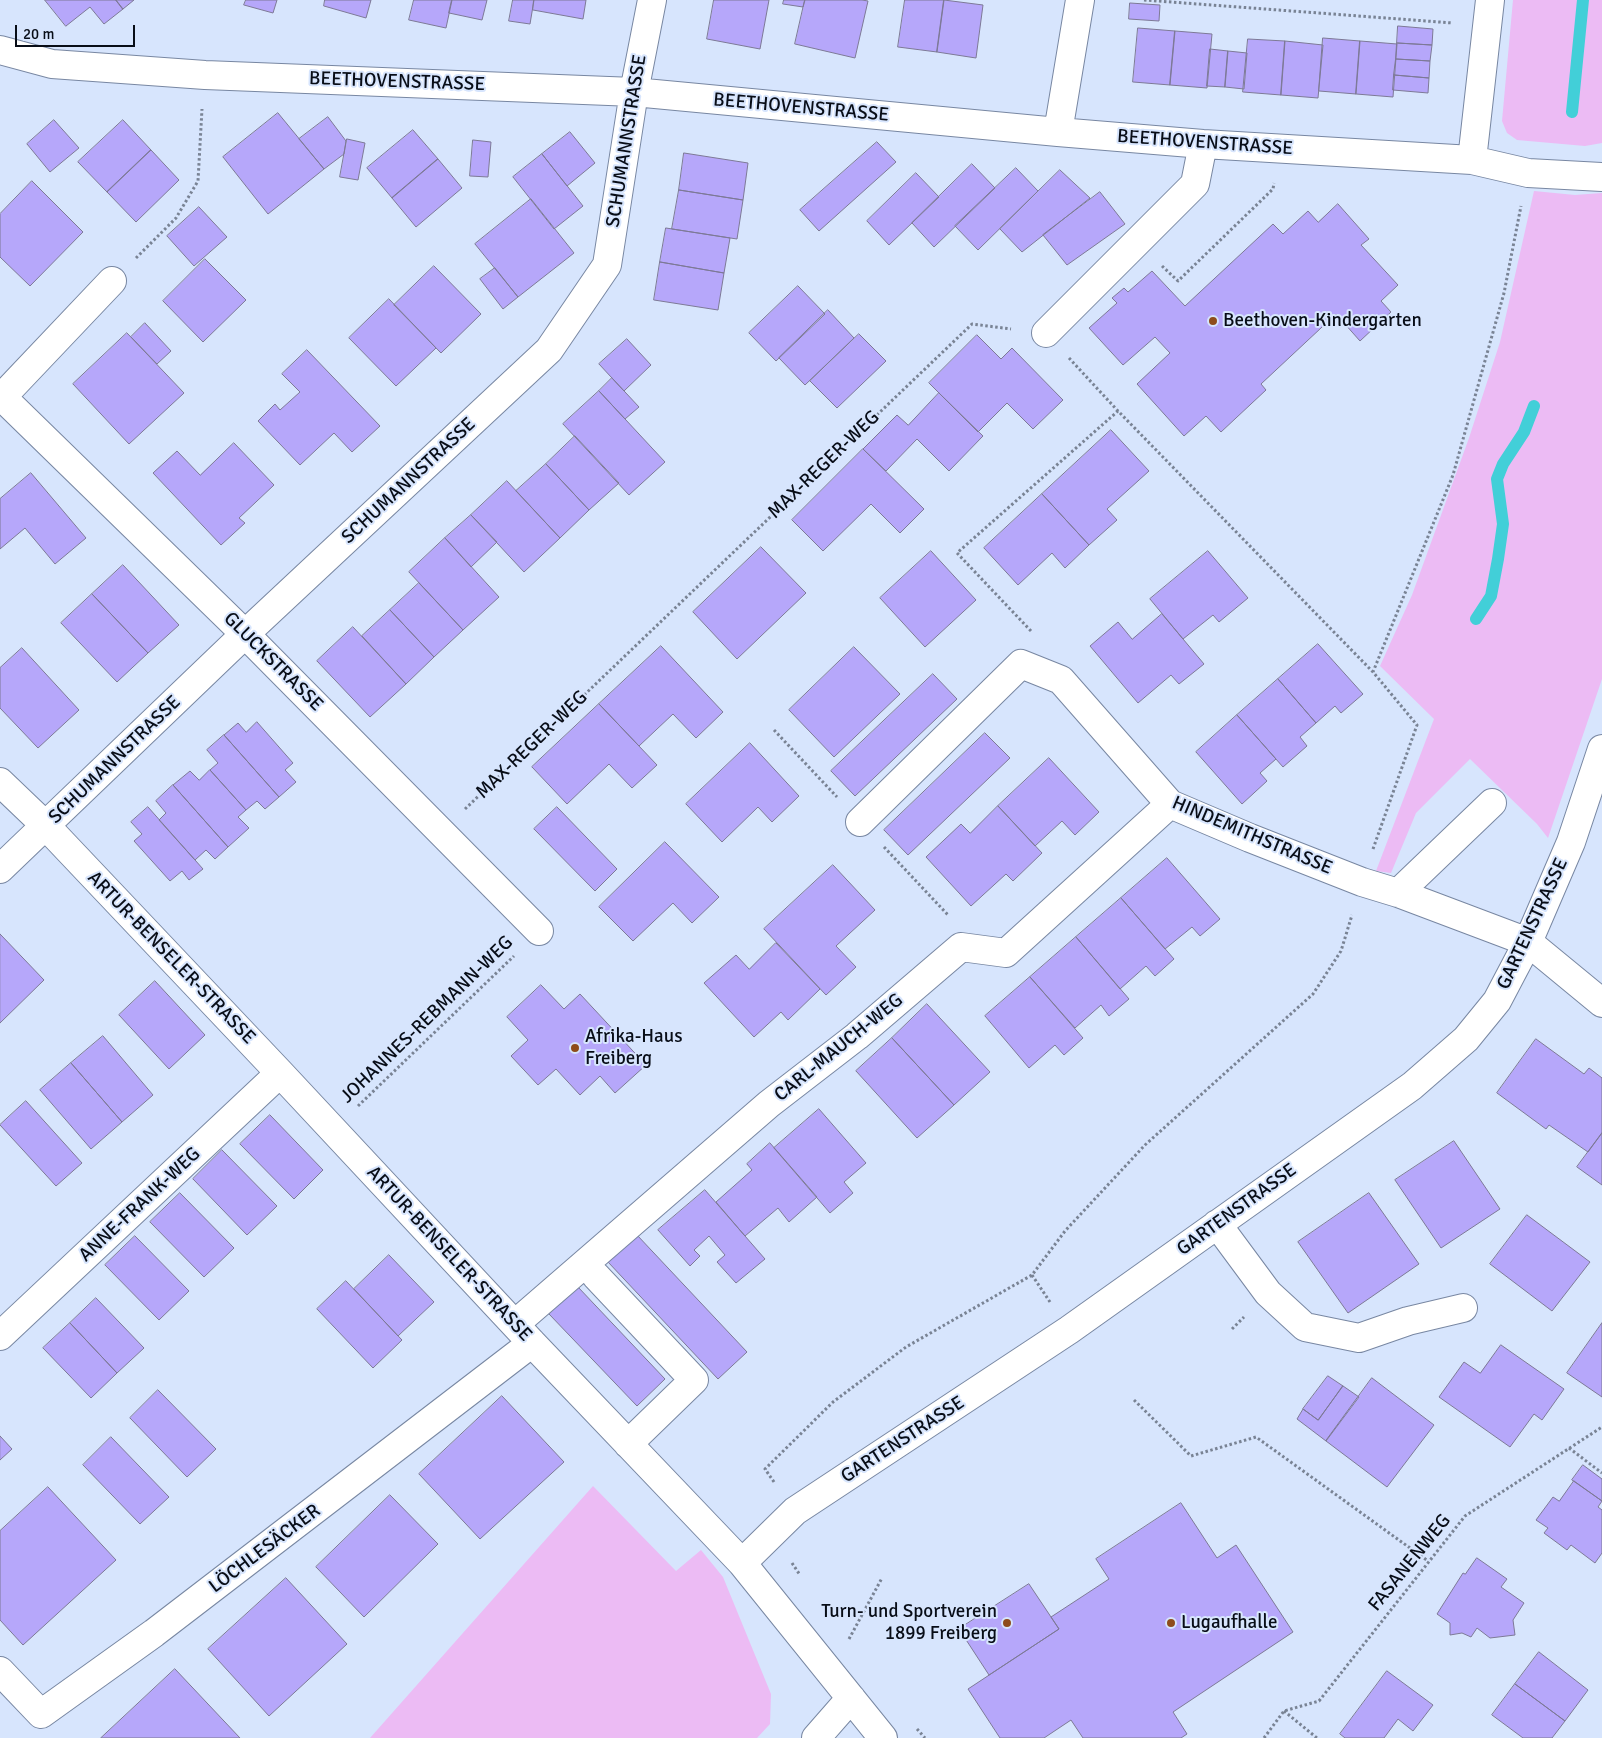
<!DOCTYPE html>
<meta charset="utf-8">
<style>
body{margin:0}
#map{position:relative;width:1602px;height:1738px;overflow:hidden;background:#d7e5fd;font-family:Signika,sans-serif}
canvas{display:block}
.scale{position:absolute;left:15px;top:25px;width:120px;height:22px;box-sizing:border-box;border:2px solid #080d17;border-top:0;padding-left:6px;font-size:15px;line-height:18px;white-space:nowrap;color:#080d17;-webkit-text-stroke:4px #d7e5fd;paint-order:stroke}
</style>
<div id="map">
<canvas width="1602" height="1738"></canvas>
<div class="scale">20 m</div>
</div>
<script>
const ctx = document.querySelector('canvas').getContext('2d');
ctx.lineJoin = 'round';
function fill(path, color) {
  ctx.fillStyle = color;
  ctx.fill(path, 'evenodd');
}
function strokePath(path, color, width, dash) {
  ctx.strokeStyle = color;
  ctx.lineWidth = width;
  ctx.lineCap = dash ? 'butt' : 'round';
  ctx.setLineDash(dash || []);
  ctx.stroke(path);
}
function drawText(font, color, halo, rows, align = 'center') {
  ctx.font = font + ' Signika,sans-serif';
  ctx.lineWidth = 4;
  ctx.setLineDash([]);
  ctx.textBaseline = 'middle';
  ctx.strokeStyle = halo;
  ctx.fillStyle = color;
  for (const [text, x, y, turn = 0] of rows) {
    ctx.save();
    ctx.translate(x, y);
    ctx.rotate((+turn || 0) * Math.PI / 180);
    ctx.textAlign = isNaN(turn) ? turn : align;
    if (halo) ctx.strokeText(text, 0, 0);
    ctx.fillText(text, 0, 0);
    ctx.restore();
  }
}
fill(new Path2D(`
 M 1513,0 L 1602,0 L 1602,143 L 1585,146 L 1517,140 L 1507,133 L 1502,121 Z
 M 1534,191 L 1575,195 L 1602,193 L 1602,679 L 1548,838 L 1537,824 L 1470,759 L 1416,813 L 1391,873 L 1376,871 L 1434,719 L 1380,666 L 1412,595 L 1469,438 L 1500,342 Z
 M 593,1486 L 676,1571 L 701,1550 L 723,1577 L 771,1694 L 770,1724 L 757,1738 L 370,1738 Z`), '#ecbbf4');
strokePath(new Path2D(`
 M 1572,112 L 1583,0
 M 1476,619 L 1491,596 L 1498,559 L 1503,524 L 1497,479 L 1503,464 L 1524,432 L 1534,406`), '#42cfd8', 12);
const building = new Path2D(`
 M 45,0 L 116,0 L 123,9 L 104,24 L 90,7 L 66,26 Z
 M 116,0 L 134,0 L 123,9 Z
 M 246,0 L 277,0 L 273,13 L 244,5 Z
 M 325,0 L 371,0 L 366,18 L 324,6 Z
 M 414,0 L 452,0 L 446,28 L 409,20 Z
 M 452,0 L 487,0 L 482,20 L 449,13 Z
 M 513,0 L 534,0 L 530,24 L 509,21 Z
 M 534,0 L 586,0 L 583,19 L 533,10 Z
 M 714,0 L 769,0 L 760,49 L 707,39 Z
 M 784,0 L 805,0 L 803,7 L 783,4 Z
 M 805,0 L 862,0 L 868,1 L 855,58 L 795,44 Z
 M 905,0 L 944,0 L 937,52 L 898,47 Z
 M 944,0 L 983,5 L 976,58 L 937,52 Z
 M 1130,3 L 1160,5 L 1159,21 L 1129,19 Z
 M 1398,26 L 1433,29 L 1432,45 L 1397,43 Z
 M 1138,28 L 1175,31 L 1170,85 L 1133,82 Z
 M 1175,31 L 1212,34 L 1207,88 L 1170,85 Z
 M 1323,38 L 1360,41 L 1356,94 L 1319,91 Z
 M 1248,39 L 1285,41 L 1281,95 L 1243,92 Z
 M 1285,41 L 1323,45 L 1318,98 L 1281,95 Z
 M 1360,41 L 1397,44 L 1393,97 L 1356,94 Z
 M 1397,43 L 1432,45 L 1430,61 L 1396,59 Z
 M 1210,49 L 1228,51 L 1225,87 L 1207,86 Z
 M 1228,51 L 1247,53 L 1244,89 L 1225,87 Z
 M 1396,59 L 1430,61 L 1429,78 L 1394,75 Z
 M 1394,75 L 1429,78 L 1428,93 L 1393,90 Z
 M 278,113 L 324,169 L 268,214 L 223,157 Z
 M 328,117 L 346,141 L 344,154 L 324,169 L 299,139 Z
 M 54,120 L 79,148 L 50,172 L 27,144 Z
 M 123,120 L 151,150 L 107,192 L 78,162 Z
 M 413,130 L 438,159 L 392,198 L 367,168 Z
 M 570,132 L 595,163 L 567,186 L 542,154 Z
 M 347,139 L 365,143 L 358,180 L 340,177 Z
 M 473,140 L 491,142 L 488,177 L 470,176 Z
 M 877,142 L 896,162 L 819,231 L 800,210 Z
 M 151,150 L 179,180 L 136,222 L 107,192 Z
 M 684,153 L 748,163 L 743,200 L 679,190 Z
 M 542,154 L 583,206 L 554,229 L 513,177 Z
 M 438,159 L 462,188 L 416,227 L 392,198 Z
 M 972,164 L 995,188 L 934,247 L 912,223 Z
 M 1016,168 L 1038,191 L 978,250 L 955,226 Z
 M 1060,170 L 1090,198 L 1022,252 L 1000,229 Z
 M 916,173 L 939,197 L 889,245 L 867,221 Z
 M 32,181 L 83,232 L 30,286 L 0,257 L 0,214 Z
 M 679,190 L 743,200 L 737,239 L 672,229 Z
 M 1100,192 L 1125,224 L 1067,265 L 1043,235 Z
 M 531,199 L 574,253 L 518,297 L 475,244 Z
 M 1338,204 L 1369,239 L 1361,245 L 1398,285 L 1381,301 L 1391,312 L 1360,341 L 1336,314 L 1261,384 L 1266,390 L 1221,432 L 1206,416 L 1184,436 L 1137,384 L 1170,353 L 1155,337 L 1123,365 L 1089,328 L 1117,303 L 1112,298 L 1124,288 L 1128,292 L 1152,271 L 1185,306 L 1273,224 L 1283,234 L 1308,211 L 1318,222 Z
 M 199,207 L 227,237 L 194,266 L 167,236 Z
 M 666,228 L 730,238 L 724,273 L 660,262 Z
 M 205,259 L 246,300 L 203,342 L 163,301 Z
 M 660,262 L 724,273 L 718,310 L 654,300 Z
 M 434,266 L 481,314 L 441,353 L 394,305 Z
 M 495,268 L 518,297 L 503,309 L 480,279 Z
 M 798,286 L 825,314 L 776,361 L 749,333 Z
 M 389,299 L 436,348 L 396,386 L 349,338 Z
 M 828,310 L 854,338 L 805,385 L 779,358 Z
 M 145,323 L 171,351 L 157,364 L 131,337 Z
 M 127,333 L 184,393 L 129,444 L 73,384 Z
 M 859,334 L 886,361 L 837,408 L 810,381 Z
 M 977,335 L 1001,359 L 1012,348 L 1063,400 L 1033,429 L 1007,403 L 978,432 L 929,383 Z
 M 627,339 L 651,365 L 624,391 L 599,364 Z
 M 307,350 L 380,426 L 352,452 L 334,433 L 300,465 L 258,421 L 275,404 L 280,410 L 300,392 L 282,374 Z
 M 612,378 L 639,407 L 625,419 L 599,391 Z
 M 599,391 L 665,462 L 629,495 L 563,424 Z
 M 939,393 L 983,436 L 949,471 L 917,439 L 886,471 L 863,449 L 897,415 L 908,425 Z
 M 1111,430 L 1149,471 L 1107,509 L 1117,520 L 1089,545 L 1042,494 Z
 M 575,436 L 619,483 L 589,510 L 546,464 Z
 M 234,443 L 274,485 L 239,518 L 245,523 L 221,545 L 153,473 L 177,451 L 200,475 Z
 M 863,449 L 924,509 L 900,533 L 871,504 L 823,551 L 792,520 Z
 M 546,464 L 589,510 L 560,538 L 516,491 Z
 M 31,473 L 86,538 L 55,564 L 25,528 L 0,549 L 0,499 Z
 M 507,481 L 560,538 L 524,572 L 471,515 Z
 M 1042,494 L 1089,545 L 1065,568 L 1052,553 L 1018,585 L 984,548 Z
 M 471,515 L 497,542 L 471,567 L 445,538 Z
 M 445,538 L 499,597 L 463,630 L 409,572 Z
 M 761,547 L 806,593 L 737,659 L 693,612 Z
 M 931,551 L 976,600 L 925,647 L 880,598 Z
 M 1208,551 L 1248,598 L 1219,622 L 1213,615 L 1183,639 L 1150,599 Z
 M 123,565 L 179,625 L 148,653 L 92,594 Z
 M 419,583 L 463,630 L 434,657 L 390,610 Z
 M 92,594 L 148,653 L 117,682 L 61,623 Z
 M 390,610 L 434,657 L 406,684 L 362,636 Z
 M 1162,614 L 1204,664 L 1179,684 L 1171,675 L 1138,703 L 1090,646 L 1118,622 L 1132,639 Z
 M 353,627 L 406,684 L 370,717 L 317,661 Z
 M 1318,644 L 1363,694 L 1341,713 L 1335,706 L 1316,723 L 1278,679 Z
 M 661,646 L 723,712 L 696,738 L 673,714 L 639,746 L 599,704 Z
 M 854,647 L 900,694 L 834,757 L 789,710 Z
 M 22,648 L 79,710 L 38,748 L 0,708 L 0,668 Z
 M 933,674 L 957,699 L 855,796 L 831,771 Z
 M 1278,679 L 1316,723 L 1300,737 L 1307,746 L 1283,767 L 1237,715 Z
 M 599,704 L 657,765 L 632,788 L 609,764 L 567,804 L 532,767 Z
 M 1237,715 L 1276,759 L 1260,773 L 1267,781 L 1242,804 L 1196,752 Z
 M 257,722 L 293,763 L 285,770 L 296,782 L 279,797 L 224,735 L 238,723 L 246,732 Z
 M 985,733 L 1010,758 L 908,855 L 884,830 Z
 M 224,735 L 279,797 L 265,809 L 257,801 L 246,810 L 210,770 L 218,763 L 207,750 Z
 M 750,743 L 799,796 L 772,822 L 758,807 L 722,842 L 686,804 Z
 M 1049,758 L 1099,812 L 1075,835 L 1062,821 L 1035,846 L 998,806 Z
 M 210,770 L 246,810 L 238,817 L 249,828 L 228,847 L 173,785 L 190,771 L 199,780 Z
 M 173,785 L 228,847 L 215,859 L 206,850 L 195,860 L 159,820 L 166,813 L 156,801 Z
 M 998,806 L 1042,853 L 1013,881 L 1006,874 L 971,906 L 926,857 L 961,824 L 970,833 Z
 M 148,807 L 203,869 L 189,880 L 182,871 L 170,881 L 134,841 L 142,834 L 131,822 Z
 M 557,807 L 617,869 L 595,891 L 534,829 Z
 M 665,842 L 719,897 L 692,923 L 673,903 L 633,941 L 599,907 Z
 M 1167,858 L 1220,919 L 1200,936 L 1192,927 L 1165,949 L 1121,898 Z
 M 833,865 L 875,910 L 836,946 L 856,967 L 826,995 L 764,929 Z
 M 1121,898 L 1174,959 L 1155,976 L 1146,966 L 1120,989 L 1076,937 Z
 M 0,934 L 44,980 L 0,1023 Z
 M 1076,937 L 1129,999 L 1109,1016 L 1101,1005 L 1075,1028 L 1030,977 Z
 M 776,943 L 820,989 L 788,1020 L 781,1012 L 754,1037 L 704,983 L 736,955 L 749,969 Z
 M 1030,977 L 1083,1038 L 1064,1055 L 1055,1045 L 1029,1068 L 985,1016 Z
 M 155,981 L 205,1035 L 169,1069 L 119,1015 Z
 M 541,985 L 564,1009 L 580,994 L 646,1065 L 615,1093 L 600,1076 L 580,1095 L 556,1069 L 538,1085 L 511,1056 L 528,1040 L 507,1017 Z
 M 927,1004 L 990,1072 L 954,1105 L 892,1038 Z
 M 103,1036 L 153,1095 L 122,1122 L 71,1063 Z
 M 892,1038 L 954,1105 L 917,1138 L 856,1071 Z
 M 1536,1039 L 1584,1074 L 1589,1068 L 1602,1078 L 1602,1133 L 1588,1152 L 1549,1125 L 1546,1129 L 1497,1093 Z
 M 71,1063 L 122,1122 L 91,1149 L 40,1090 Z
 M 26,1101 L 82,1163 L 56,1186 L 0,1125 Z
 M 819,1109 L 866,1163 L 844,1182 L 853,1193 L 830,1213 L 774,1148 Z
 M 270,1115 L 323,1170 L 294,1199 L 240,1144 Z
 M 1602,1133 L 1602,1185 L 1577,1167 Z
 M 1454,1141 L 1500,1209 L 1441,1248 L 1395,1180 Z
 M 770,1143 L 817,1197 L 789,1222 L 778,1208 L 745,1236 L 716,1202 L 752,1170 L 747,1164 Z
 M 222,1150 L 277,1206 L 247,1235 L 193,1179 Z
 M 705,1190 L 765,1259 L 736,1283 L 717,1262 L 725,1255 L 709,1236 L 694,1250 L 700,1256 L 690,1266 L 658,1230 Z
 M 180,1193 L 234,1248 L 204,1277 L 150,1222 Z
 M 1369,1193 L 1419,1264 L 1348,1313 L 1298,1242 Z
 M 1527,1215 L 1590,1262 L 1552,1311 L 1490,1264 Z
 M 637,1235 L 747,1352 L 718,1379 L 608,1262 Z
 M 135,1236 L 189,1291 L 159,1320 L 105,1265 Z
 M 389,1255 L 434,1302 L 398,1336 L 354,1289 Z
 M 346,1281 L 402,1340 L 373,1368 L 317,1309 Z
 M 578,1287 L 665,1379 L 637,1406 L 549,1314 Z
 M 96,1298 L 144,1348 L 117,1373 L 70,1323 Z
 M 70,1323 L 117,1373 L 91,1398 L 43,1348 Z
 M 1602,1323 L 1602,1397 L 1567,1373 Z
 M 1501,1345 L 1564,1389 L 1542,1420 L 1534,1414 L 1510,1447 L 1439,1397 L 1464,1362 L 1480,1373 Z
 M 1328,1376 L 1343,1386 L 1318,1420 L 1303,1409 Z
 M 1372,1378 L 1434,1425 L 1387,1487 L 1326,1441 Z
 M 1343,1386 L 1359,1397 L 1326,1441 L 1297,1419 L 1303,1409 L 1318,1420 Z
 M 158,1390 L 216,1449 L 187,1477 L 130,1418 Z
 M 502,1396 L 564,1462 L 480,1539 L 419,1474 Z
 M 0,1436 L 12,1449 L 0,1460 Z
 M 111,1437 L 169,1497 L 140,1524 L 83,1465 Z
 M 1583,1465 L 1602,1479 L 1602,1501 L 1572,1480 Z
 M 1574,1481 L 1602,1501 L 1598,1507 L 1602,1510 L 1602,1553 L 1595,1563 L 1571,1545 L 1567,1550 L 1544,1533 L 1548,1528 L 1536,1520 L 1553,1497 L 1559,1501 Z
 M 48,1487 L 116,1560 L 23,1645 L 0,1620 L 0,1531 Z
 M 390,1495 L 438,1544 L 364,1617 L 316,1567 Z
 M 1181,1503 L 1217,1558 L 1236,1545 L 1293,1632 L 1173,1712 L 1187,1734 L 1181,1738 L 1083,1738 L 1071,1720 L 1044,1738 L 1000,1738 L 968,1689 L 1059,1629 L 1051,1617 L 1109,1579 L 1096,1559 Z
 M 1477,1558 L 1507,1579 L 1501,1587 L 1524,1603 L 1513,1620 L 1515,1635 L 1490,1638 L 1477,1628 L 1471,1637 L 1462,1633 L 1450,1635 L 1450,1623 L 1437,1614 L 1463,1573 L 1465,1574 Z
 M 286,1578 L 347,1644 L 269,1716 L 208,1649 Z
 M 1029,1584 L 1059,1629 L 989,1675 L 959,1629 Z
 M 1539,1652 L 1588,1690 L 1565,1721 L 1515,1684 Z
 M 175,1669 L 240,1738 L 101,1738 Z
 M 1387,1671 L 1433,1705 L 1413,1731 L 1398,1719 L 1384,1738 L 1345,1738 L 1340,1734 Z
 M 1515,1684 L 1565,1721 L 1552,1738 L 1523,1738 L 1492,1715 Z`);
fill(building, '#b6a7fa');
strokePath(building, '#7d7996', 1);
const minor = new Path2D(`
 M 0,50 L 52,64 L 205,75 L 634,92 L 1058,132 L 1203,144 L 1472,160 L 1528,173 L 1602,177
 M 1058,132 L 1080,0
 M 1472,160 L 1490,0
 M 1046,333 L 1195,184 L 1203,144
 M 2,397 L 245,634 L 539,931
 M 0,399 L 112,281
 M 0,782 L 46,826 L 280,1073 L 532,1343 L 742,1563 L 883,1738
 M 860,822 L 1021,664 L 1061,680 L 1170,804 L 1250,838 L 1362,882 L 1398,893 L 1528,942 L 1602,1003
 M 0,869 L 245,634 L 549,350 L 607,265 L 634,92 L 652,0
 M 1398,893 L 1492,803
 M 1217,1224 L 1268,1293 L 1305,1327 L 1359,1338 L 1408,1321 L 1463,1308
 M 596,1276 L 694,1380 L 628,1444
 M 515,1324 L 769,1104 L 857,1036 L 961,947 L 1006,953 L 1170,804
 M 0,1336 L 280,1073
 M 742,1563 L 795,1511 L 1069,1330 L 1412,1086 L 1466,1039 L 1497,1001 L 1528,942 L 1571,842 L 1602,749
 M 0,1671 L 41,1714 L 154,1633 L 532,1343
 M 816,1738 L 851,1698`);
strokePath(minor, '#7887a2', 30);
strokePath(new Path2D(`
 M 1144,0 L 1453,23
 M 136,258 L 176,218 L 198,181 L 202,109
 M 1162,266 L 1178,281 L 1273,189 L 1274,183
 M 1069,358 L 1118,411 L 1373,672
 M 1031,631 L 957,553 L 1118,411
 M 774,730 L 837,797
 M 465,809 L 972,324 L 1011,329
 M 884,847 L 948,915
 M 1373,849 L 1417,725 L 1373,672 L 1453,475 L 1504,293 L 1521,206
 M 358,1106 L 514,956
 M 1032,1275 L 1050,1302
 M 1232,1329 L 1244,1317
 M 1134,1400 L 1191,1456 L 1256,1437 L 1428,1561
 M 1569,1448 L 1602,1473
 M 774,1482 L 765,1469 L 833,1402 L 906,1347 L 1032,1275 L 1065,1231 L 1145,1145 L 1313,994 L 1341,951 L 1352,915
 M 792,1563 L 800,1575
 M 849,1639 L 882,1578
 M 1284,1711 L 1317,1738
 M 917,1729 L 925,1738
 M 1264,1738 L 1284,1711 L 1319,1701 L 1465,1516 L 1602,1427`), '#798394', 3, [2.5, 2.5]);
strokePath(minor, '#fff', 28);
for (const [x, y, r, color] of [
 [1213,321,5,"#8e4c1b"],
 [575,1048,5,"#8e4c1b"],
 [1007,1623,5,"#8e4c1b"],
 [1171,1623,5,"#8e4c1b"]
]) {
  const dot = new Path2D();
  dot.arc(x, y, r, 0, 2 * Math.PI);
  ctx.fillStyle = color;
  ctx.fill(dot);
  strokePath(dot, '#d7e5fd', 2);
}
drawText('19px', '#080d17', '#d7e5fd', [
 ["BEETHOVENSTRASSE",397,82,2],
 ["BEETHOVENSTRASSE",801,108,5],
 ["SCHUMANNSTRASSE",627,141,-81],
 ["BEETHOVENSTRASSE",1205,143,4],
 ["MAX-REGER-WEG",824,465,-44],
 ["SCHUMANNSTRASSE",409,481,-43],
 ["GLUCKSTRASSE",273,662,45],
 ["MAX-REGER-WEG",532,745,-44],
 ["SCHUMANNSTRASSE",115,760,-44],
 ["HINDEMITHSTRASSE",1252,836,23],
 ["GARTENSTRASSE",1533,924,-65],
 ["ARTUR-BENSELER-STRASSE",171,958,46],
 ["JOHANNES-REBMANN-WEG",427,1020,-44],
 ["CARL-MAUCH-WEG",839,1048,-39],
 ["ANNE-FRANK-WEG",140,1205,-43],
 ["GARTENSTRASSE",1237,1210,-36],
 ["ARTUR-BENSELER-STRASSE",449,1254,47],
 ["GARTENSTRASSE",903,1440,-33],
 ["LÖCHLESÄCKER",265,1549,-37],
 ["FASANENWEG",1410,1563,-51]
]);
drawText('19px', '#080d17', '#d7e5fd', [
 ["Beethoven-Kindergarten",1223,321],
 ["Afrika-Haus",585,1037],
 ["Freiberg",585,1059],
 ["Turn- und Sportverein",997,1612,"right"],
 ["1899 Freiberg",997,1634,"right"],
 ["Lugaufhalle",1181,1623]
], 'left');
</script>
